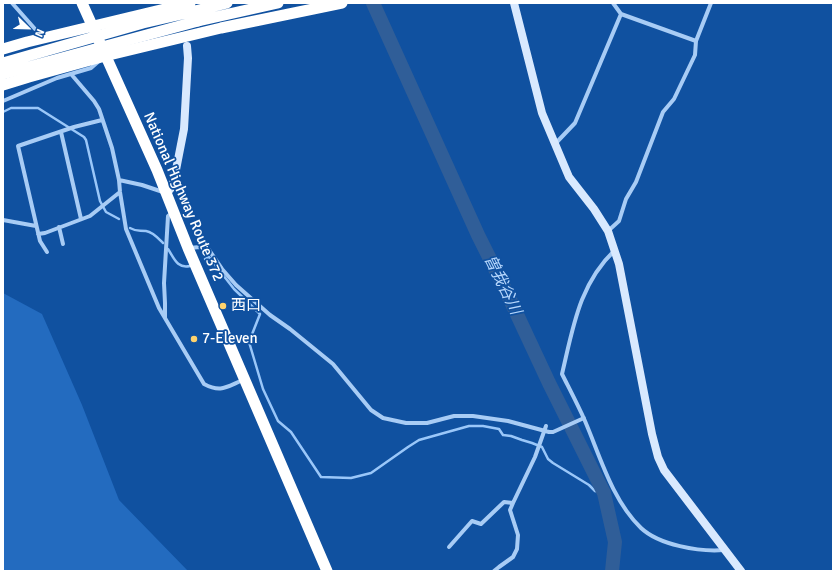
<!DOCTYPE html>
<meta charset="utf-8">
<style>
body{margin:0}
#map{position:relative;width:836px;height:574px;overflow:hidden;background:#1051a0;font-family:Signika,sans-serif}
canvas{display:block}
.frame{position:absolute;inset:0;border:4px solid #fff;pointer-events:none}
.north{position:absolute;left:8px;top:8px;width:40px;height:40px;-webkit-text-stroke:3px #1051a0;paint-order:stroke;rotate:113deg;font-size:11px;font-weight:700;line-height:16px;text-align:center;color:#fff}
.north::after{content:'';display:block;margin:auto;width:14px;height:18px;background:#fff;clip-path:polygon(50% 0,100% 100%,50% 72%,0 100%)}
</style>
<div id="map">
<canvas width="836" height="574"></canvas>
<div class="frame"></div>
<div class="north">N</div>
</div>
<script>
const ctx = document.querySelector('canvas').getContext('2d');
ctx.lineJoin = 'round';
function fill(path, color) {
  ctx.fillStyle = color;
  ctx.fill(path, 'evenodd');
}
function strokePath(path, color, width, dash) {
  ctx.strokeStyle = color;
  ctx.lineWidth = width;
  ctx.lineCap = dash ? 'butt' : 'round';
  ctx.setLineDash(dash || []);
  ctx.stroke(path);
}
function drawText(font, color, halo, rows, align = 'center') {
  ctx.font = font + ' Signika,"Noto Sans JP",sans-serif';
  ctx.lineWidth = 3.5;
  ctx.setLineDash([]);
  ctx.textBaseline = 'middle';
  ctx.strokeStyle = halo;
  ctx.fillStyle = color;
  for (const [text, x, y, turn = 0] of rows) {
    ctx.save();
    ctx.translate(x, y);
    ctx.rotate((+turn || 0) * Math.PI / 180);
    ctx.textAlign = isNaN(turn) ? turn : align;
    if (halo) ctx.strokeText(text, 0, 0);
    ctx.fillText(text, 0, 0);
    ctx.restore();
  }
}
fill(new Path2D(`
 M 3,293 L 42,314 L 82,405 L 119,500 L 188,571 L 3,571 Z`), '#236bbf');
strokePath(new Path2D(`
 M 3,112 L 11,108 L 38,108 L 84,137 L 86,140 L 100,201 L 106,212 L 119,219
 M 130,228 C 137,232 139,230 146,231 C 153,232 158,238 163,243
 M 168,249 C 174,258 177,269 190,266
 M 205,259 L 209,257 L 234,289 L 260,314 L 249,342 L 263,389 L 278,421 L 291,432 L 321,477 L 351,478 L 371,473 L 408,447 L 419,440 L 469,426 L 483,426 L 499,429 L 503,435 L 511,436 L 522,440 L 532,443 L 542,447 L 548,459 L 553,463 L 589,485 L 595,491 L 604,493`), '#9ac7f9', 2.5);
strokePath(new Path2D(`
 M 373,3 L 478,235 L 507,293 L 549,383 L 604,493 L 615,542 L 612,571`), '#305e98', 14);
strokePath(new Path2D(`
 M 12,3 L 35,29
 M 613,3 L 621,14 L 696,41
 M 71,74 L 94,101 L 99,109 L 112,148 L 119,180 L 120,192 L 126,229 L 159,308 L 204,384 C 221,393 226,387 243,380
 M 3,101 L 57,78 L 91,68 L 99,61
 M 61,132 L 81,219
 M 555,144 L 575,123 L 621,14
 M 119,180 L 142,185 L 163,192
 M 3,220 L 36,226
 M 59,227 L 63,244
 M 608,231 L 619,221 L 626,199 L 636,182 L 663,112 L 674,99 L 695,55 L 696,41 L 711,3
 M 38,234 L 45,233 L 90,216 L 120,192
 M 189,248 L 200,247 L 209,250 L 222,269 L 236,285 L 270,315 L 290,329 L 333,364 L 371,410 L 383,418 L 406,423 L 427,423 L 454,416 L 473,416 L 508,421 L 549,432 L 553,432 L 584,418
 M 615,250 C 579,284 573,328 562,374 C 570,390 578,405 585,421 C 600,456 612,500 641,528 C 659,545 699,552 724,550
 M 47,252 L 40,241 L 18,146 L 74,127 L 102,120
 M 165,318 L 165,303 L 164,283 L 168,216 L 172,213
 M 449,547 L 472,521 L 481,524 L 504,502 L 513,503 L 535,457 L 546,426
 M 494,571 L 499,567 L 513,557 L 517,549 L 518,535 L 510,510 L 513,503`), '#a8ccf5', 4);
strokePath(new Path2D(`
 M 514,3 L 542,113 L 569,177 L 594,209 L 608,231 L 619,264 L 652,434 L 658,457 L 664,470 L 741,571
 M 167,193 L 172,187 L 174,180 L 184,129 L 188,58 L 187,46`), '#d9e9fe', 8);
strokePath(new Path2D(`
 M 82,3 L 157,170 L 188,248 L 327,571
 M 195,11 L 227,3
 M 198,21 L 278,3
 M 3,49 L 27,42 L 190,3
 M 3,85 L 29,77 L 105,56 L 221,28 L 342,3`), '#fff', 11);
strokePath(new Path2D(`
 M 3,63 L 143,23 L 195,11
 M 3,74 L 198,21`), '#fff', 11);
for (const [x, y, r, color] of [
 [223,306,4,"#ffd36d"],
 [194,339,4,"#ffd36d"]
]) {
  const dot = new Path2D();
  dot.arc(x, y, r, 0, 2 * Math.PI);
  ctx.fillStyle = color;
  ctx.fill(dot);
  strokePath(dot, '#1051a0', 1.5);
}
drawText('15px', '#fff', '#1051a0', [
 ["National Highway Route 372",183,197,67]
]);
drawText('15px', '#fff', '#1051a0', [
 ["西口",231,306],
 ["7-Eleven",202,339]
], 'left');
drawText('italic 16px', '#b5d6fc', '#1051a0', [
 ["曽我谷川",502,285,64]
]);
</script>
